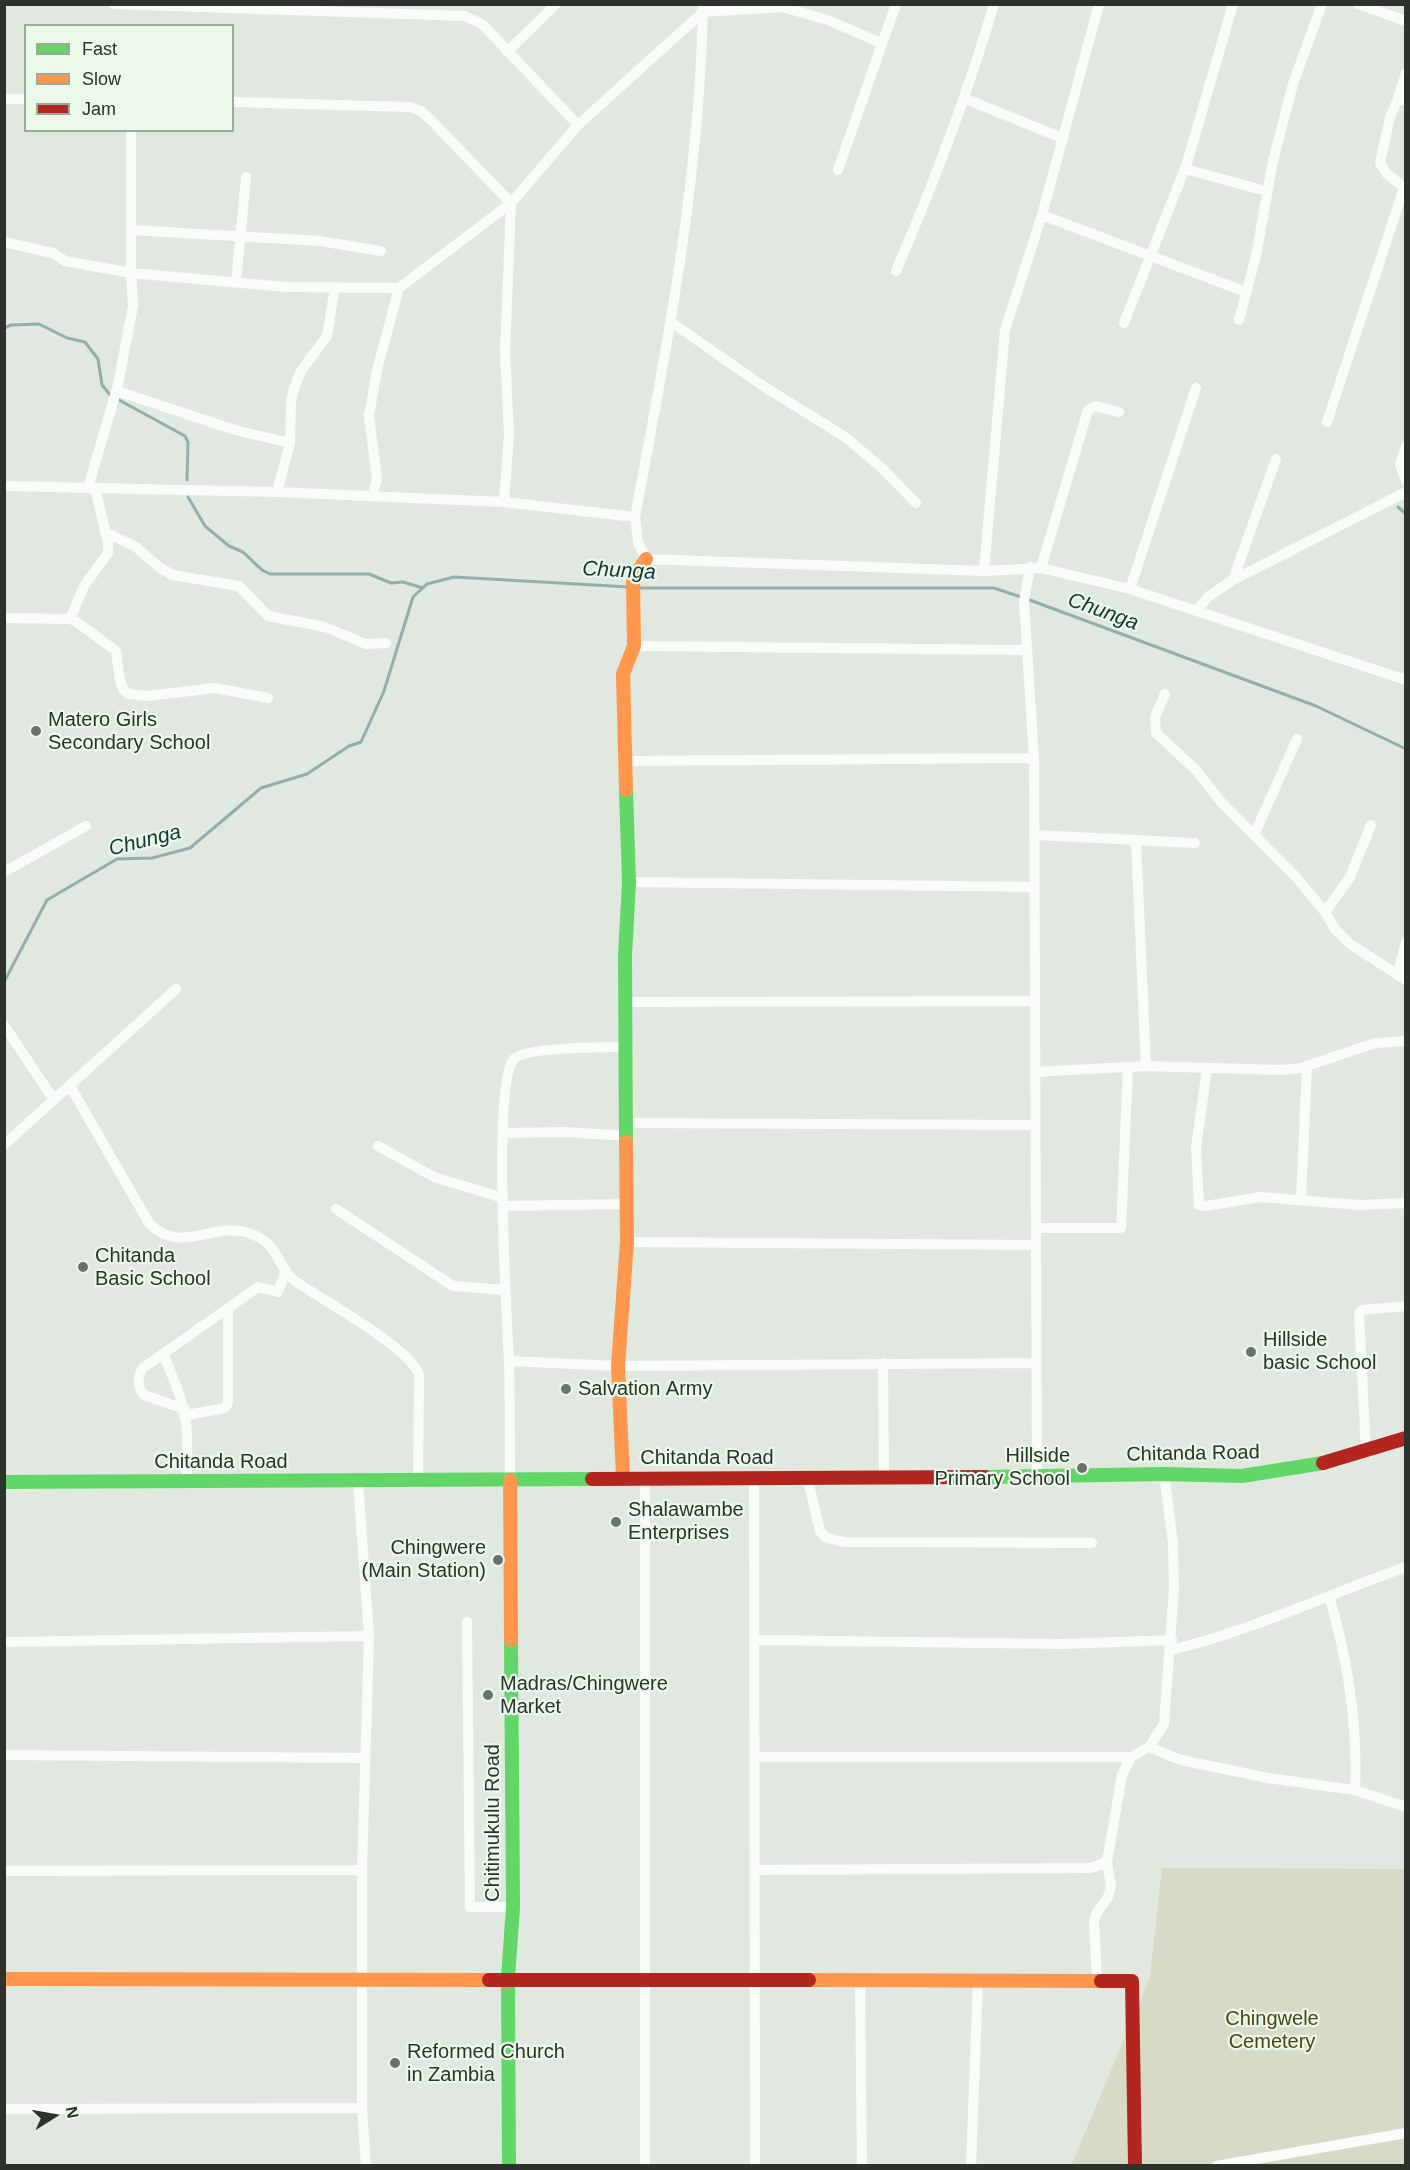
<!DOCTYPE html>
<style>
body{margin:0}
#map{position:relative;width:1410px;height:2170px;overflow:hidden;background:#e0e8e0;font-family:Arial,sans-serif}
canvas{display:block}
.frame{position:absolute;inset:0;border:6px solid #2c322c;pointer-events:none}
.legend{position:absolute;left:24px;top:24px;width:210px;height:108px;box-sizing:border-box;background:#eaf9ea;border:2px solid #9ea99e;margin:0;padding:8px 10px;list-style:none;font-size:18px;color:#2c322c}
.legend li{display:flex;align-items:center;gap:12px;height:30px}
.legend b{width:30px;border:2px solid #9ea99e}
.north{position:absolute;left:24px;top:2086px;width:60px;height:60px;-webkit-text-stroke:4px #eaf9ea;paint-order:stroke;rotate:79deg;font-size:16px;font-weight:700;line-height:24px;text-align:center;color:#2c322c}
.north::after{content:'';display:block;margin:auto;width:21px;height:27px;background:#2c322c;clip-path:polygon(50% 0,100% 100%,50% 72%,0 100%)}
</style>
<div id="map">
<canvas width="1410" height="2170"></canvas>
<div class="frame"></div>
<ul class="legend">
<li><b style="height:8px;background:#63d668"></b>Fast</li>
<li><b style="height:8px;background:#ff974d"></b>Slow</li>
<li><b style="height:8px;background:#b3261e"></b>Jam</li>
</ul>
<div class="north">N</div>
</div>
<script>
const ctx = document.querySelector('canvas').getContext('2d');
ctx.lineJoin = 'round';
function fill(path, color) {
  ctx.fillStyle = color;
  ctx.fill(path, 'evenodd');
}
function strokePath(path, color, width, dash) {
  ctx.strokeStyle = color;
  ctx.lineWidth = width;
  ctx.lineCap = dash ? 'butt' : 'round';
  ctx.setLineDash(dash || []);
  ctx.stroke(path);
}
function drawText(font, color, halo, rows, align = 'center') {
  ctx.font = font + ' Arial,sans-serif';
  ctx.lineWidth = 4.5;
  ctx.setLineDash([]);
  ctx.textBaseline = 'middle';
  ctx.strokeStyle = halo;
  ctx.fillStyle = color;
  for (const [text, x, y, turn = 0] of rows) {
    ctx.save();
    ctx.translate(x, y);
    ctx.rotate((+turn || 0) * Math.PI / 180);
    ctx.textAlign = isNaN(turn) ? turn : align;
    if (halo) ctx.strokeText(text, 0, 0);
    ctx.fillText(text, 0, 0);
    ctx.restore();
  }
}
fill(new Path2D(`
 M 1162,1868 L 1405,1869 L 1405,2165 L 1071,2166 L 1150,1977 Z`), '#d8dac8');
strokePath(new Path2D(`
 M 4,328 L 11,325 L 39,324 L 67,338 L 85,342 L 98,359 L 102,385 L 111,396
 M 119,400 L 185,436 L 188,442 L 187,480
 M 188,497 L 205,526 L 229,546 L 243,552 L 262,570 L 270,574 L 369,574 L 391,583 L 403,582 L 423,588
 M 1398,507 L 1406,514
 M 639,588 L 994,588 L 1021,597
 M 1027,599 L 1316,706 L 1406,749
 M 4,982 L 47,900 L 117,859 L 152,858 L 190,848 L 261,788 L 307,774 L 349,746 L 361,742 L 384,691 L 413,597 L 427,584 L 454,577 L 629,587`), '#93afab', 3);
strokePath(new Path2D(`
 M 113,4 L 465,16 L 482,24 L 578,125
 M 703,4 C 700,178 667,347 635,517 L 638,542 L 646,559 L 984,571 L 1041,568 L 1130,589 L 1406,680
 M 1358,4 L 1406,21
 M 507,52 L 556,4
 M 1406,73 L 1398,99 L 1406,101
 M 4,99 L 26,99
 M 966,99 L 1062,138
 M 1398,99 L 1390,117 L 1380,163 L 1386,173 L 1406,189
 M 232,102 L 410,107 L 421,111 L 432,121 L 511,203 L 505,351 L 509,435 L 504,502
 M 1185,169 L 1266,191
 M 838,170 L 896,4
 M 1042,215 L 1246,292
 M 131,230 L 320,241 L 381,251
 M 4,242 L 53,253 L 65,261 L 131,273 L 286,287 L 399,288
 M 896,271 C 934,183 967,96 994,4
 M 236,283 L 246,177
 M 1239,320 L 1256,256 L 1273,161 L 1293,84 L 1322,4
 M 671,322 L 760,384 L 845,437 L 882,468 L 916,503
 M 1124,323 L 1187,163 L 1233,4
 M 117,391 L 235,430 L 290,443
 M 1327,422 L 1404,188
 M 1406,446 L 1400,465 L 1406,481
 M 4,486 L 277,492 L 504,502 L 635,517
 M 88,488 L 118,385 L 133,306 L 131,273 L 131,130
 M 277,492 L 290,443 L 291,402 L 294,388 L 301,371 L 327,336 L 335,287
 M 372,497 L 377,479 L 369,416 L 377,370 L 399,288 L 511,203 L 578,125 L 703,12 L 782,7 L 828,20 L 881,43
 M 105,532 L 136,547 L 160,568 L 173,575 L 239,586 L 268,616 L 325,627 L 366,644 L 386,643
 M 1030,567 L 1024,601 L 1034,758 L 1037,1477
 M 1041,568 L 1088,410 L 1095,406 L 1119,412
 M 984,571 L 1005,330 L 1042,215 L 1099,4
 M 1233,580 L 1276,459
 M 1130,589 L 1196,388
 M 1196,611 L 1209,596 L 1233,580 L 1406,492
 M 4,618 L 70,619 L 77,622 L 116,651 L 120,681 L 123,689 L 128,694 L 148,696 L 215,688 L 268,698
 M 70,619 L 84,586 L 108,553 L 108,542 L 95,488
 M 634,646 L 1027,650
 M 1165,694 L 1155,717 L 1156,733 L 1196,770 L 1221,802 L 1296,877 L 1325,912 L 1335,929 L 1350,944 L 1406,980
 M 624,761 L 1034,758
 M 1035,835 L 1195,843
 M 1254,835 L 1297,739
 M 4,872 L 86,826
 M 629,882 L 1035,887
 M 1325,912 L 1350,877 L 1371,825
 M 1398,973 L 1406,942
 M 625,1002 L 1035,1001
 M 4,1025 L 54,1100
 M 1146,1066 L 1281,1070 L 1301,1068 L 1375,1043 L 1406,1041
 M 1207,1068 L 1196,1148 L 1199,1205 L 1206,1206 L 1261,1197 L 1360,1205 L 1406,1203
 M 1035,1072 L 1146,1066 L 1136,840
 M 70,1086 L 149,1223 C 180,1256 213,1221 249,1233 C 281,1244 276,1267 295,1281 C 322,1300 411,1348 419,1375 L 418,1481
 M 626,1123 L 1034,1125
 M 504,1133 L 565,1132 L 627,1136
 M 4,1145 L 176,989
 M 378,1146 L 434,1177 L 503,1198
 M 1301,1199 L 1307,1066
 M 503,1206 L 627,1204
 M 336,1209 L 453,1286 L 504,1290
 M 1036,1228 L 1121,1228 L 1128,1067
 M 627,1242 L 1036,1245
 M 163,1354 C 187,1408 190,1423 186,1482
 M 509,1361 L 618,1366 L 1036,1363
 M 883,1363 L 884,1476
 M 185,1409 L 144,1395 C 137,1387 137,1377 143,1368 L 258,1287 L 278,1292 L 286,1270
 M 187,1415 L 225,1408 L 228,1403 L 228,1309
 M 1366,1452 L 1359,1313 L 1362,1310 L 1406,1306
 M 807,1476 L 820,1531 L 825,1537 L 843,1542 L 1092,1543
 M 754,1477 L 755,2166
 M 510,1480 C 510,1441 510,1401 509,1362 C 507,1318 492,1082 514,1059 C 526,1047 606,1047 626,1047
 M 358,1481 L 369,1636 L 362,1870 L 362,2108 L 366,2166
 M 1329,1596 C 1348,1660 1358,1723 1355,1790
 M 467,1622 L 470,1907 L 513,1907
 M 756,1640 L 1063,1644 L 1172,1640
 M 4,1642 L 369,1636
 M 1171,1650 C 1253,1630 1327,1595 1406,1567
 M 1149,1747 L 1181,1760 L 1268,1778 L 1355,1790 L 1406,1807
 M 4,1755 L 365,1758
 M 755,1757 L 1131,1757
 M 756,1870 L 1091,1868 L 1107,1862
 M 4,1871 L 362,1870
 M 860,1981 L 862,2166
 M 1097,1981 L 1094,1924 L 1096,1914 L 1108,1897 L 1111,1886 L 1107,1862 L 1122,1775 L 1131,1757 L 1149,1747 L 1164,1724 L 1174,1588 L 1173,1543 L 1164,1474
 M 4,2109 L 362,2108
 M 645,2166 L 645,1478
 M 971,2166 L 978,1981
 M 1216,2166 L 1406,2133`), '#fafcfa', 10);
strokePath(new Path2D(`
 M 626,1142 L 625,956 L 629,882 L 626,790
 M 985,1477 L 1164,1474 L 1242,1476 L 1323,1463
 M 4,1482 L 592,1479
 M 509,2166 L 508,1978 L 513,1907 L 511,1640`), '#63d668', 14);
strokePath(new Path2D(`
 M 626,790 L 623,674 L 634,646 L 633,579 L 646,559
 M 623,1477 L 618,1366 L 627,1242 L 626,1142
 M 510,1480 L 511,1640
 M 4,1979 L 489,1980
 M 809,1980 L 1101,1981`), '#ff974d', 14);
strokePath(new Path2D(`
 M 1323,1463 L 1406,1438
 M 592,1479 L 985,1477
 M 489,1980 L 809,1980
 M 1101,1981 L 1132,1981 L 1135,2166`), '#b3261e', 14);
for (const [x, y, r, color] of [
 [36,731,6,"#6b726b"],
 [83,1267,6,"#6b726b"],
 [1251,1352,6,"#6b726b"],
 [566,1389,6,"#6b726b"],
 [1082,1468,6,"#6b726b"],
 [616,1522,6,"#6b726b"],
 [498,1560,6,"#6b726b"],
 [488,1695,6,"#6b726b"],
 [395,2063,6,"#6b726b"]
]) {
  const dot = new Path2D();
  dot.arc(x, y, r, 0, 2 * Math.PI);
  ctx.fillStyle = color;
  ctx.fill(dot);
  strokePath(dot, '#eaf9ea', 2);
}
drawText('20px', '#2c322c', '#eaf9ea', [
 ["Matero Girls",48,720],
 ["Secondary School",48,743],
 ["Chitanda",95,1256],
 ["Basic School",95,1279],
 ["Hillside",1263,1340],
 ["basic School",1263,1363],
 ["Salvation Army",578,1389],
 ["Hillside",1070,1456,"right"],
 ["Primary School",1070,1479,"right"],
 ["Shalawambe",628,1510],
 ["Enterprises",628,1533],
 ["Chingwere",486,1548,"right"],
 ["(Main Station)",486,1571,"right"],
 ["Madras/Chingwere",500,1684],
 ["Market",500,1707],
 ["Reformed Church",407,2052],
 ["in Zambia",407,2075]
], 'left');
drawText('20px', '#2c322c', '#eaf9ea', [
 ["Chitanda Road",1193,1454,-1],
 ["Chitanda Road",707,1458],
 ["Chitanda Road",221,1462],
 ["Chitimukulu Road",493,1823,-90]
]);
drawText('20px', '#4c4410', '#eaf9ea', [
 ["Chingwele",1272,2019],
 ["Cemetery",1272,2042]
]);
drawText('italic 21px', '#123735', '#eaf9ea', [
 ["Chunga",619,571,3],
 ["Chunga",1103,612,20],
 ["Chunga",145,841,-14]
]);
</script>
